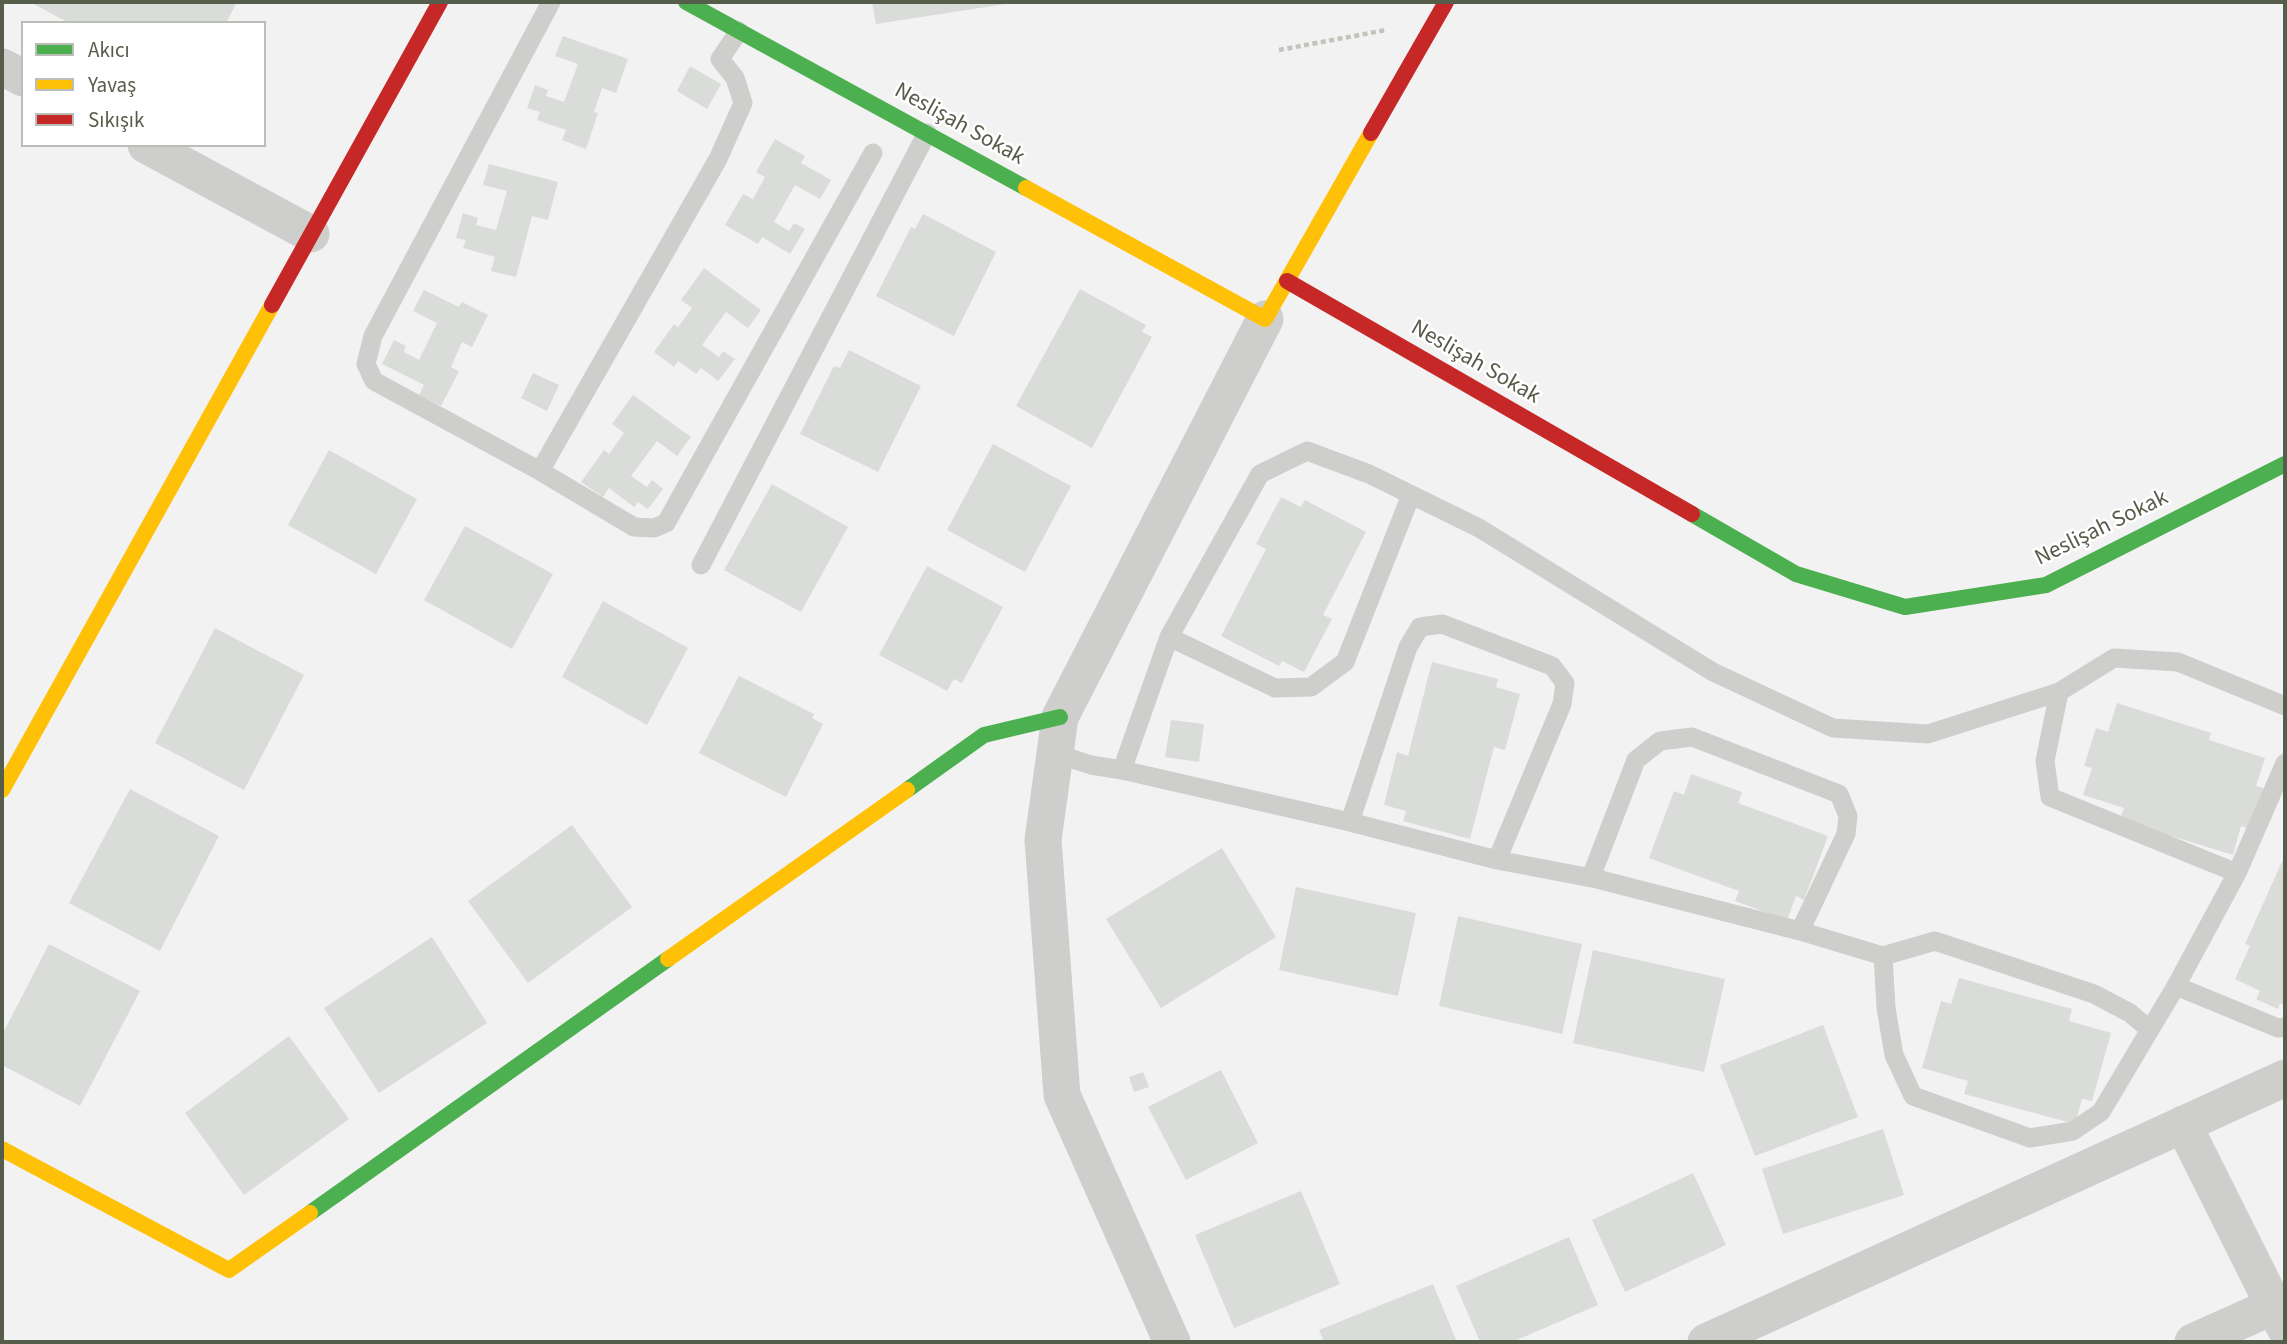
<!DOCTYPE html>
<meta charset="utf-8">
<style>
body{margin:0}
#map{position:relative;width:2287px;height:1344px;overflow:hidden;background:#f2f2f2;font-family:"Source Sans 3",sans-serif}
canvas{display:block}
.frame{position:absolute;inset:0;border:4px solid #565d4a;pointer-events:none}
.legend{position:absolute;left:21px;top:21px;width:245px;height:126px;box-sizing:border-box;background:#fff;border:2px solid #bbbeb7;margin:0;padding:9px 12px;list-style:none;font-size:21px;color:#565d4a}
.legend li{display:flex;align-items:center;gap:14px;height:35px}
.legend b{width:35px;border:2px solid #bbbeb7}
</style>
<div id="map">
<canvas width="2287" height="1344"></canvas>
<div class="frame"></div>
<ul class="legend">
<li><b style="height:9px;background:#4caf50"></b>Akıcı</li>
<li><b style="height:9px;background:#ffc107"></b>Yavaş</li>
<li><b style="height:9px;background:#c62828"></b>Sıkışık</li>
</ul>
</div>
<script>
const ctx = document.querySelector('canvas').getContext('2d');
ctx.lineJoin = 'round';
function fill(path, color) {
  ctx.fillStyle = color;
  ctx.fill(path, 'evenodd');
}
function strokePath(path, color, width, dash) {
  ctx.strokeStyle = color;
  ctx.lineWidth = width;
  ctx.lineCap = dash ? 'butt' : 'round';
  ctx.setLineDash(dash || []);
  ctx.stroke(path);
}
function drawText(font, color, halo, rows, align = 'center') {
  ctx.font = font + ' "Source Sans 3",sans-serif';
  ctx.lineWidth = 5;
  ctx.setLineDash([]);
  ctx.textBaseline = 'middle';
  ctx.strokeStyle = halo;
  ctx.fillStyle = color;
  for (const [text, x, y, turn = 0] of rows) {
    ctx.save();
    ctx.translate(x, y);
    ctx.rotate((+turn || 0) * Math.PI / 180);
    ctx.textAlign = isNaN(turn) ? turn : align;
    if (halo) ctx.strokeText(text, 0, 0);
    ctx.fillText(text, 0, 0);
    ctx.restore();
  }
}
fill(new Path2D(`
 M 30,2 L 237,2 L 226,23 L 69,23 Z
 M 872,2 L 1012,2 L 1012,3 L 876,24 Z
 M 563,36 L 628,59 L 616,93 L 602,88 L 594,112 L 598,113 L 586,149 L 562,140 L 566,130 L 537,120 L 540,112 L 527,108 L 535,85 L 548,90 L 546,96 L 564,102 L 578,64 L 555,56 Z
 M 690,66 L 721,84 L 707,109 L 677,91 Z
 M 775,139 L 805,156 L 801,163 L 831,180 L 820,199 L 795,185 L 774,222 L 789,231 L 794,223 L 805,229 L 790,254 L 762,237 L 758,244 L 725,225 L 743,194 L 753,199 L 765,177 L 756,172 Z
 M 489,164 L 558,182 L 548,220 L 532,216 L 516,277 L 491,271 L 495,257 L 463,248 L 466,240 L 456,238 L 463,213 L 478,218 L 476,225 L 496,230 L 507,191 L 483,185 Z
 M 923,214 L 996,252 L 954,336 L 876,296 L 911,227 L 915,229 Z
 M 704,268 L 761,310 L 748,328 L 726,312 L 702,345 L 719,357 L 723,351 L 735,359 L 718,381 L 701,368 L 696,374 L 678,361 L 674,367 L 654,352 L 674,324 L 678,327 L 692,308 L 681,300 Z
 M 1080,289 L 1146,325 L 1142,332 L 1152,337 L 1092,448 L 1016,406 Z
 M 424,290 L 459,307 L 462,302 L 488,315 L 472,347 L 462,342 L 451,367 L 459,371 L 441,406 L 419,395 L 424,385 L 382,364 L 394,340 L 406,346 L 404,352 L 419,360 L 437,323 L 413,311 Z
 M 849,350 L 921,386 L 878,472 L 800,434 L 834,366 L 840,368 Z
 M 533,373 L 559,385 L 547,411 L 521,398 Z
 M 633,395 L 691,437 L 677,456 L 657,441 L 631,476 L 647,487 L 652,480 L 663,489 L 648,509 L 638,502 L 634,507 L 609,488 L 603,497 L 581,482 L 604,450 L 609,454 L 624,433 L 612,424 Z
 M 993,444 L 1071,486 L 1025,572 L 947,530 Z
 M 329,450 L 417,499 L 376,574 L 288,525 Z
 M 772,484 L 848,527 L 801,612 L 724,570 Z
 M 1281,497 L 1301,507 L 1305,500 L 1366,532 L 1323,615 L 1332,619 L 1304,672 L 1282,661 L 1279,666 L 1221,636 L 1266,549 L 1256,544 Z
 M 465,526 L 553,574 L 512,649 L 424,600 Z
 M 927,566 L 1003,607 L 962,683 L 954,679 L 947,691 L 879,655 Z
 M 603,601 L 688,648 L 647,725 L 562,677 Z
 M 215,628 L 304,675 L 244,790 L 155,743 Z
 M 1432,662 L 1498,679 L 1496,687 L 1520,694 L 1505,750 L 1494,747 L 1470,839 L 1403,821 L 1406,811 L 1384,805 L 1397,752 L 1408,756 Z
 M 739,676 L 814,714 L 812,718 L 823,724 L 786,797 L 699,753 Z
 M 2117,703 L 2211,733 L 2209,740 L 2265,758 L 2256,786 L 2263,788 L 2251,829 L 2241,826 L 2233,855 L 2120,820 L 2124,808 L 2083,795 L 2092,768 L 2084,766 L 2096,728 L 2108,732 Z
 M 1171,720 L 1204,724 L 1199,762 L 1165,757 Z
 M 1691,774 L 1742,792 L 1738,803 L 1828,836 L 1804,900 L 1796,896 L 1787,920 L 1735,901 L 1739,891 L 1649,858 L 1674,791 L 1684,795 Z
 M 130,789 L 219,836 L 160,951 L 69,903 Z
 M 572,825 L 632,907 L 528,983 L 468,901 Z
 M 1222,848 L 1276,937 L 1161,1008 L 1106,919 Z
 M 2285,855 L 2285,1006 L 2280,1003 L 2278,1009 L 2256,999 L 2260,991 L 2235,979 L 2250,946 L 2245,944 Z
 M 1296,887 L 1416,913 L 1398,996 L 1279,970 Z
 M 1458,916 L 1582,944 L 1562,1034 L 1439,1006 Z
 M 432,937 L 487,1023 L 379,1093 L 324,1008 Z
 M 49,944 L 140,991 L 80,1106 L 2,1065 L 2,1035 Z
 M 1593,950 L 1725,979 L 1704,1072 L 1573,1043 Z
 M 1959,978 L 2072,1009 L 2069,1021 L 2111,1033 L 2092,1101 L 2082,1099 L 2075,1124 L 1964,1094 L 1968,1081 L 1922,1068 L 1941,1001 L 1951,1004 Z
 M 1823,1025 L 1858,1117 L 1755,1156 L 1720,1065 Z
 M 289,1036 L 349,1119 L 244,1195 L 185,1113 Z
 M 1221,1070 L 1258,1143 L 1186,1180 L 1148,1107 Z
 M 1143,1072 L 1149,1087 L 1134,1092 L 1129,1077 Z
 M 1883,1129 L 1904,1195 L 1783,1234 L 1762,1169 Z
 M 1693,1173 L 1726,1245 L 1625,1292 L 1592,1220 Z
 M 1301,1191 L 1340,1284 L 1234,1328 L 1195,1235 Z
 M 1569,1237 L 1598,1305 L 1512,1342 L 1480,1342 L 1456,1286 Z
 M 1433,1284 L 1457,1342 L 1324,1342 L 1319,1330 Z`), '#dadcd9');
strokePath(new Path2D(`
 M 1279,50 L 1386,30`), '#c5c1bb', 4.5, [5, 3.5]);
strokePath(new Path2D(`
 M 551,2 L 373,336 L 366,364 L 374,381 L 540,471 L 718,159 L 743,103 L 735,78 L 720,59 L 739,31
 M 540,471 L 634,527 L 654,528 L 666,523 L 873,153
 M 701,565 L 927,133
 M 1169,637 L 1275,688 L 1311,687 L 1345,662 L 1411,495
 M 2059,692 L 2045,761 L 2050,797 L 2237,873
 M 1054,753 L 1091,765 L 1122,770 L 1350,822 L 1497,860 L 1597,879 L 1800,931 L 1883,956 L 1886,1008 L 1894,1055 L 1913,1096 L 2030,1138 L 2073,1131 L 2101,1112 L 2176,986 L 2237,873 L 2285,763
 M 1122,770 L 1169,637 L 1260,474 L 1307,451 L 1369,474 L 1479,528 L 1713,672 L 1833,728 L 1928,734 L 2059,692 L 2114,658 L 2178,662 L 2285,706
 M 1350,822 L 1408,647 L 1420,627 L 1442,624 L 1552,666 L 1565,683 L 1562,704 L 1497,860
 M 1591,877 L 1636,760 L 1660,741 L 1692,737 L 1839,794 L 1848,816 L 1846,834 L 1800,931
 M 1883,956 L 1935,941 L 2094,994 L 2130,1013 L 2150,1030
 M 2176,986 L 2278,1028 L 2285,1027`), '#cecfcc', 19);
strokePath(new Path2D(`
 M 2,67 L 23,78
 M 146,145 L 311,234
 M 2183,1124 L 2285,1328
 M 1172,1342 L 1062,1095 L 1043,840 L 1060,717 L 1265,319
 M 1706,1342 L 2285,1078
 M 2193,1342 L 2276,1305`), '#cecfcc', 37);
strokePath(new Path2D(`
 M 686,2 L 1026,188
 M 1692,514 L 1796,574 L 1905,607 L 2046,585 L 2285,464
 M 907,790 L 984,735 L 1060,717
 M 310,1213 L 668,959`), '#4caf50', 16);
strokePath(new Path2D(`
 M 1026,188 L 1265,319 L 1371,133
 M 2,790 L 272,305
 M 668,959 L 907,790
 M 2,1149 L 229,1270 L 310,1213`), '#ffc107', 16);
strokePath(new Path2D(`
 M 1371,133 L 1446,2
 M 1287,281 L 1692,514
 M 272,305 L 440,2`), '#c62828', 16);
drawText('23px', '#565d4a', '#fff', [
 ["Neslişah Sokak",959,125,29],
 ["Neslişah Sokak",1475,363,30],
 ["Neslişah Sokak",2102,529,-26]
]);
</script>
